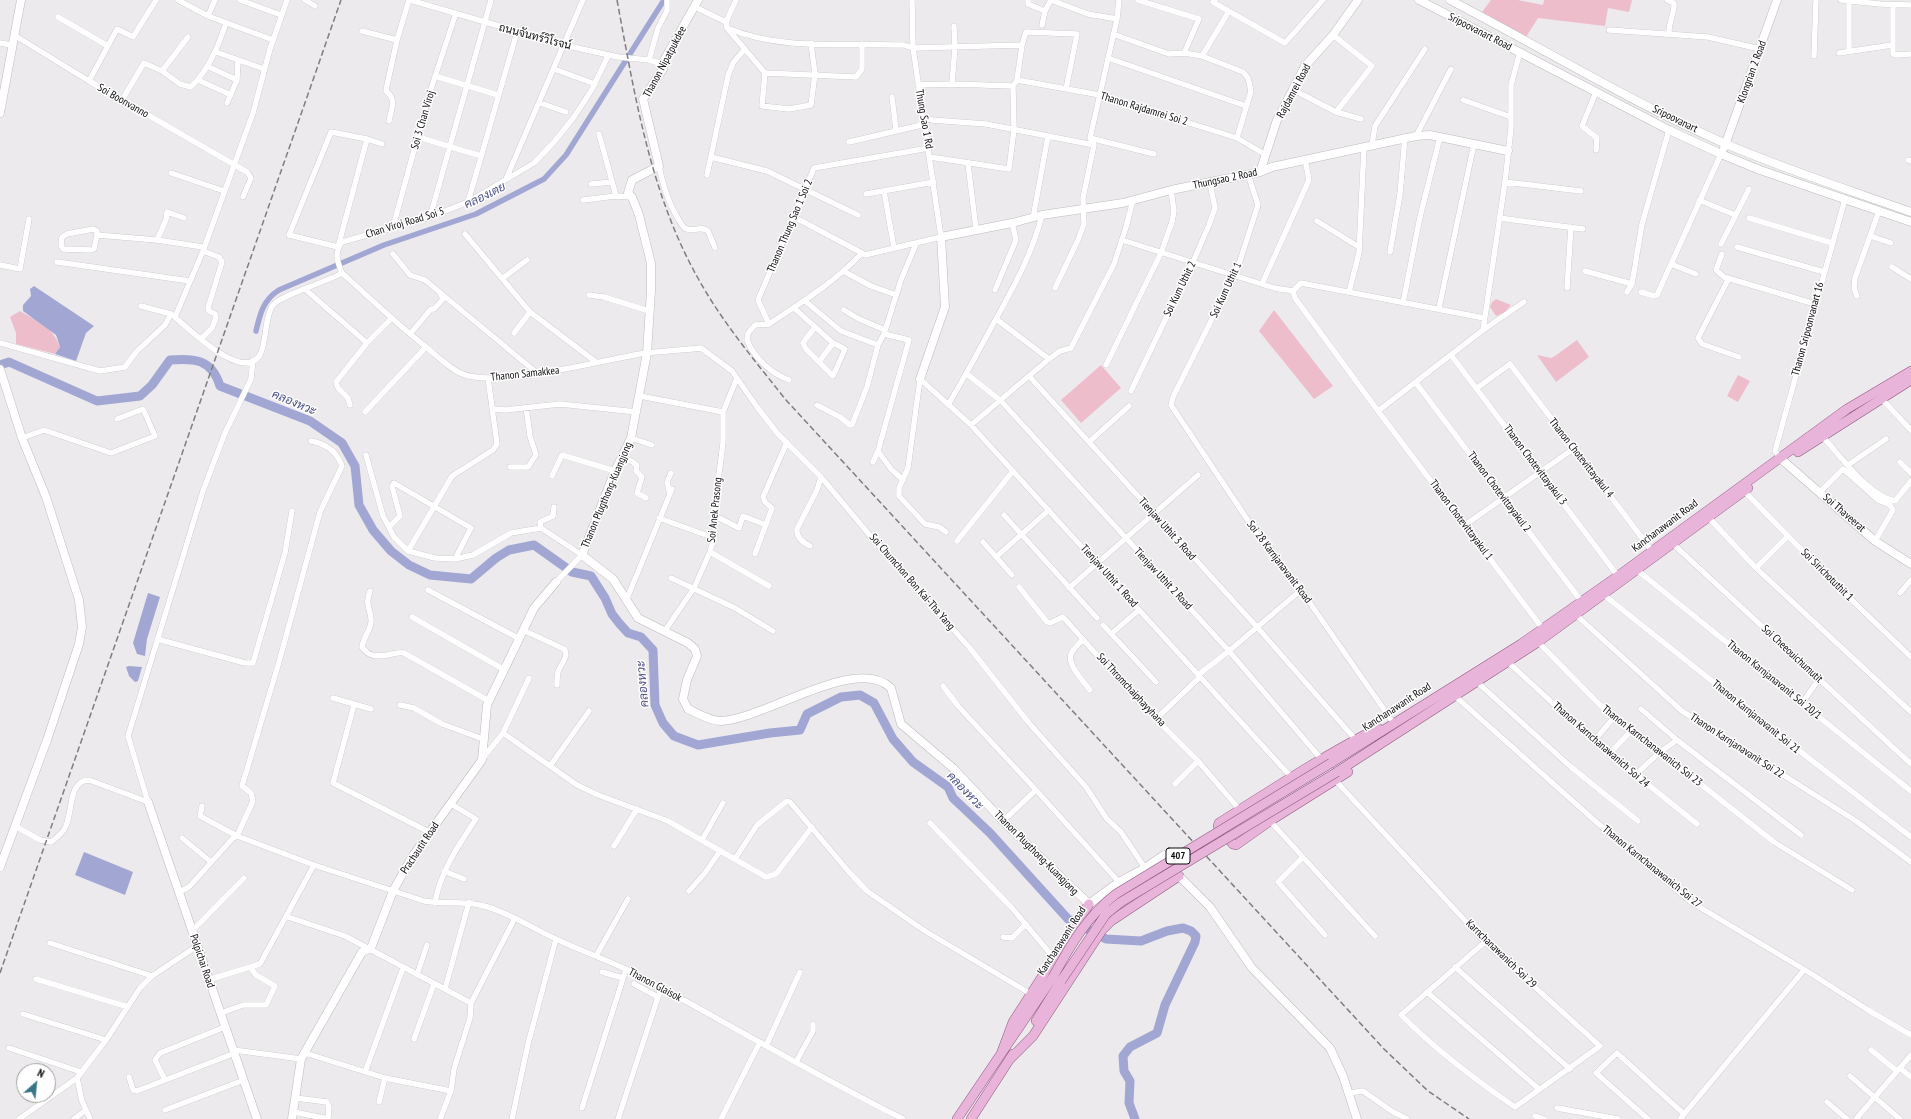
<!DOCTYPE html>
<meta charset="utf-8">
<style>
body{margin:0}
#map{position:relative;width:1911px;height:1119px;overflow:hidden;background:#edeaee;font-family:"PT Sans Narrow",sans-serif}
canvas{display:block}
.north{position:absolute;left:16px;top:1063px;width:40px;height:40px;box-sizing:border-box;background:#fff;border:1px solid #9e9d9e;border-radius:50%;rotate:27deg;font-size:11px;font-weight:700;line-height:16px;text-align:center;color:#0c0b0c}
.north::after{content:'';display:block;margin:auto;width:14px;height:18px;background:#347588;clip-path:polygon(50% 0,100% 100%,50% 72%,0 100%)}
</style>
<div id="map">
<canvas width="1911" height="1119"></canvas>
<div class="north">N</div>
</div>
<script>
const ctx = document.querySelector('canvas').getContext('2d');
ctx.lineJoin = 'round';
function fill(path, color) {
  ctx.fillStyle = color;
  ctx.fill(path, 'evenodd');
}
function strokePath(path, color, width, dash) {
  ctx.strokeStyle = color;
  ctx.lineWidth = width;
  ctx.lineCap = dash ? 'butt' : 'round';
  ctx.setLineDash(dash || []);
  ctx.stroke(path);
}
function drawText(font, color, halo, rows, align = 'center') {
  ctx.font = font + ' "PT Sans Narrow",Sarabun,sans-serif';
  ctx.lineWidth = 3;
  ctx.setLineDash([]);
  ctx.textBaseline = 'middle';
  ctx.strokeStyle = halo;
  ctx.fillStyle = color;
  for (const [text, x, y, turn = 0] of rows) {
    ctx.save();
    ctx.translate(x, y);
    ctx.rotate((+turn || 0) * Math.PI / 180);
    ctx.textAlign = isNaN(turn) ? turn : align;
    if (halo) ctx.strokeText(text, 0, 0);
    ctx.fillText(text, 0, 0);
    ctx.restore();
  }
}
fill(new Path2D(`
 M 1491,0 L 1518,0 L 1543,5 L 1544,0 L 1632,0 L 1629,12 L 1608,8 L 1605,26 L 1538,18 L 1526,37 L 1482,12 Z
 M 1496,299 L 1511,305 L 1504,313 L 1496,316 L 1490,307 L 1492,302 Z
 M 1274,310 L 1333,386 L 1314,399 L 1259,331 Z
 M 20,311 C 38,322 52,326 60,347 L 55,354 L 16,344 L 16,333 L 10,317 Z
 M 1577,340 L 1589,357 L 1556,382 L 1537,355 L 1551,358 L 1555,356 Z
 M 1101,365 L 1121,388 L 1081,423 L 1061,400 Z
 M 1738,375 L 1750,381 L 1738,402 L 1727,396 Z`), '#eebdcc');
fill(new Path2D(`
 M 34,286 L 94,326 L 86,333 L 76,361 L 55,354 L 60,347 L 56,335 L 23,311 L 23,305 L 31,296 L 30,289 Z
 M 148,593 L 160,597 L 147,639 L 145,656 L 137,654 L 133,643 Z
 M 129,666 L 142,667 L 138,681 L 135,682 L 129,676 L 126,667 Z
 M 84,852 L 133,872 L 125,895 L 75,875 Z`), '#a1a7d2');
strokePath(new Path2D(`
 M 256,331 C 260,314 263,300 279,290 L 384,245 L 476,214 L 544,179 L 566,155 L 664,0`), '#a1a7d2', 5.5);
strokePath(new Path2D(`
 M 0,365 L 9,362 L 97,401 L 140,396 L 152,385 L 170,360 C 194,358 212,359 220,386 L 310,421 L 342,443 L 355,466 L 359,505 L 373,530 L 391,551 L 409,565 L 430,575 L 471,579 L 496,558 L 509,550 L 534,545 L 572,572 L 591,576 L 605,598 L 612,614 L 619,623 L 628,633 L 641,637 L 653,650 L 655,705 L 663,723 L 674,736 L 698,745 L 770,733 L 800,730 L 807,714 L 841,697 L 860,695 L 874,703 L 893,739 L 913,762 L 948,787 L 953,798 L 990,833 L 1068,919 L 1106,939 L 1141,941 L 1167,931 L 1183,928 L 1191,931 L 1196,936 L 1195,942 L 1165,1005 L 1157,1033 L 1130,1047 L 1123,1056 L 1124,1071 L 1130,1081 L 1129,1103 L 1135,1119`), '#a1a7d2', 9);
const street = new Path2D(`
 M 178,0 L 208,16 L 273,40
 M 240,0 L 281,15
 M 305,0 L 315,6
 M 410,0 L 564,45 L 618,57 L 649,60 L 662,64
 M 1028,0 L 1028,4 L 1045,11
 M 1051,0 L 1088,14 L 1117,19
 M 1138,0 L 1199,19 L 1184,53
 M 1215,0 L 1213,2 L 1285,43 L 1323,0
 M 1667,0 L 1674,3 C 1675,13 1668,23 1669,34
 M 1841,0 L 1880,4 L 1911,5
 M 1849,1 L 1849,51
 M 1893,5 L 1893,54 L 1897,55 L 1911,54
 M 695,7 L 726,22 L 727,28 C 782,51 846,43 904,45 L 913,48 L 1022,45
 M 208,16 L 215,0
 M 58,17 L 108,46
 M 726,22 L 736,0
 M 1042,25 L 1045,11 L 1051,0
 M 727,28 L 765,73 L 856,77 L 862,69 L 862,44
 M 1609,30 L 1708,37 L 1760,49
 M 362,31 L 397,40
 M 1113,34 L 1169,54 L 1184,53 L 1202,56 L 1243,72 L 1248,78 L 1251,91 L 1237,138
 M 14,35 L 89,81 L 247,172 L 251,178 L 243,197
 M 1333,35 L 1372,66 L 1336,112
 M 0,43 L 11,45
 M 216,52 L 264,69
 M 1839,53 L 1892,45
 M 1202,56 L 1229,11
 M 1814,56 L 1816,0
 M 1108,58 L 1246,106
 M 649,60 L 658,28 L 667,11 L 667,0
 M 207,66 L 237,80
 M 554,69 L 595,84
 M 162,71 L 188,37
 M 765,73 L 762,106 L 789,109 L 811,105 L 815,74 L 811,43
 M 435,76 L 498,95
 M 198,80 L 231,95
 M 1017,80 L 1100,95 L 1237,138 L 1266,155
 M 89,81 L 117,29 L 133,37 L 156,0
 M 952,84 L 955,47 L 954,26
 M 918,85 L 952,84 L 1013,86
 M 1292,89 L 1336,112 L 1361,119
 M 1596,92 L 1582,126 L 1597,138 L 1596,150
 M 892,97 L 896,130
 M 122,100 L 144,63 L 162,71 L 180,84 L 191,87 C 209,69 218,47 226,23
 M 1463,100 L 1511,117
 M 227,103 L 237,80 L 238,60
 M 540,103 L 566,112
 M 925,118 L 932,120 L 986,124 L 1094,145
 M 389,121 C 391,110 397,99 386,91 L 387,85 L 397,40 L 409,0
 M 599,134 L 616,196
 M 1416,136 L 1451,69
 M 418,137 L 481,156
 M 1090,138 L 1154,154
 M 367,139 L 338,247 L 289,235 L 331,132 L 367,139 L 382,144
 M 849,142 L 926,124
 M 1372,145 L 1375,126 L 1425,49
 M 711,157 L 767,171 L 858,215
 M 930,157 L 1009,169 L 1014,130 L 1013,86 L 1017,80 L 1022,45 L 1026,32 L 1077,34 L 1066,89
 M 1908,160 L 1911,161
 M 968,164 L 976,229
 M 659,166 C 663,186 668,203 679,220 C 681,223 683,228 687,229 C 695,232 701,225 708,231 L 715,248
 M 171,173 L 224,191
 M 1248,174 L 1258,205 L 1238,267 L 1173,397 L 1171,405 L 1263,543 L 1301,590 L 1392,721
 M 707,175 L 728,76 L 733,63 L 744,50
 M 506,179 L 583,0
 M 1505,182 L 1581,191
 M 591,184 L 612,182
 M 884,191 L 894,248
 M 866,194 L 934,182
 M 583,200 L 616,196 L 632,197
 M 1699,200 L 1735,215
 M 468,202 L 517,32
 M 430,217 L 491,0
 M 794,217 L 862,253
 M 1033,218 L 1048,136
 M 1499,218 L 1583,229
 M 1749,218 L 1832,243
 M 1317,221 L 1359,247
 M 393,227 L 430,92 L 456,13
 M 465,234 L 530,312 L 596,362
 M 97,235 L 97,231 L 93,229 L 67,234 L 62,237 L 61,245 L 63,249 L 91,250 L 94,249 L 97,235 L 157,240 L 203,247
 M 1870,236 L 1891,243
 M 157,240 L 166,220 L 167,212 L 184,218
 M 1122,240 L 1274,288 L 1293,291
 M 1721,244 L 1749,189
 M 1737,247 L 1824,272
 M 1390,252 L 1400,194 L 1405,137
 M 393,254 L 410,275 L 425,280 L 537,373
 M 1722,254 L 1716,270 L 1724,277 L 1815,304
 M 57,262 L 190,281
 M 1671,264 L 1696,274
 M 0,265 L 20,269 L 29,219
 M 1892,267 L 1911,279
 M 1585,271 L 1632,284 L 1642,224 L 1669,130
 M 845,272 L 871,286 L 896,295
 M 342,273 C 370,298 397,324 426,347 C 437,356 448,367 460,373 C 495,390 605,359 646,353 C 664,351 683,350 701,348 L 732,371 L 757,407 L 778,434 L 821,477 L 878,545 L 969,647 L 1029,723 L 1086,787 L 1107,819 L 1121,832 L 1145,868
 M 503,278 L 527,260
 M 1729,278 L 1698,338 L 1702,344 L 1739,357
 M 1262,284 L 1309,180 L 1305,159
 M 1055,288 L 1078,240 L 1084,224 L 1083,198 L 1094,145 L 1090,138 L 1117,19 L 1119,0
 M 1567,288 L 1571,227
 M 306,290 L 367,343
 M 995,290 L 1016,240 L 1012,223
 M 1293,291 L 1295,298 L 1378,411 L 1543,629
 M 1293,291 L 1301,283 L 1484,318
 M 1349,292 L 1359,253 L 1364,147
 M 1627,292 L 1632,284
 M 1641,292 L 1654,296 L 1657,295 L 1721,154
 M 589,295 L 604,297 L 649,311
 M 1857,296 L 1854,288 L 1855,278 L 1879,211
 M 805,301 L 841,331 L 878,345
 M 1403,303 L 1420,217 L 1440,137
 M 141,306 L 171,314
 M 794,308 L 833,343 L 845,349 L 833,376 L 819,362 L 833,343
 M 1439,308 L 1474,144
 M 844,310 L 859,319 L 885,330
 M 175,317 L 203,251 L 253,113 L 270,49 L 287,0
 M 996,319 L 1049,359
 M 769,324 C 802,302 835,282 862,253 L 865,255 L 941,237 L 913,48 L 912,0
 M 769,324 L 758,300 L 814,168 L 929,148
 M 769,324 L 755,325 L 748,333 L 747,340 C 754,358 772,374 789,380
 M 815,327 L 803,343 L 806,349 L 819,362
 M 1483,330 L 1524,302
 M 514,333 L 530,312
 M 410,334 L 431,309 L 434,309 L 443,299 L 441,295
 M 201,339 L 212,328 L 216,318 L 215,314 L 209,311 L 208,308 L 222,262 L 219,257 L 203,251
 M 0,343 L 100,371 L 125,367 L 136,352 L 165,325 L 171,314 C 186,325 242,384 260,355 C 267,342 264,318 273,305 C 281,295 327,282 342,273 C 337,261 334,253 342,242 L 430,217 L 468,202 L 534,163 L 554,142 L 574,117 L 591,91 L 608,56
 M 1451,355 L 1618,576
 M 1106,365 L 1161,253 L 1172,222 L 1174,211 L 1171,190
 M 967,374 L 1001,401 L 1229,651 L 1322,760
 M 1029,376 L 1257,627 L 1355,739
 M 920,379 L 971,425 L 1292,778
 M 920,379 L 908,468 L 899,488 L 899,496 L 925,524 L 939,527 L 946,532
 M 1416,383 L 1582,602
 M 1477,388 L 1510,364 L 1652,551
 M 1131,391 L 1193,262 L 1209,225 L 1215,208 L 1210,183
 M 640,396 L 723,412
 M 1881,398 L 1911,430
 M 350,405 L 348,398 L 338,388 L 336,382 L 367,343 L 392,318
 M 817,405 L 840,417 L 850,425 L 852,425 L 867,387 L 878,345 L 884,334 L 901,280 L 916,244
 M 948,405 C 965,377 980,348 996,319 C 1014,286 1033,252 1042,215
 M 492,409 L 505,410 L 560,404 L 637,412
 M 1378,411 L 1483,330 L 1505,182 L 1511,128 L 1511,85 L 1520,52
 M 365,412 L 426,347
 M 971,425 L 1049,359 L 1060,351 L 1071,348 L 1114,264 L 1126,227 L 1133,200
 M 1822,436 C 1841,456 1868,496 1895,501 L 1911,481
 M 22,438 L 44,430 L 111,453 L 155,436 L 143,409 L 117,419
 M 631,438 L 652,445
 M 1089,442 L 1129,406
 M 878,451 L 891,469 L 903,480
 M 366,455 L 383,516 L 394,537 L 408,551 L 435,558 L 455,559 L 473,555 L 511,533 L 541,528 L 582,555 L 556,582
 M 621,456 L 633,462 L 637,466 L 636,471 L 642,477 L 637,493 L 646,498
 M 1780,458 L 1775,451 L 1845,199
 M 873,462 L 878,451 L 909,340 L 884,334
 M 1900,462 L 1911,473
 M 1848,465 L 1886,439
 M 510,467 L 528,467 L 536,455 L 530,436 L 526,408
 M 552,476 L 562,455 L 615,471
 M 1744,491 L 1835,584 L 1911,657
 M 1820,492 L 1843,469 L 1878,500 L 1890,505 L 1893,510 L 1875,541
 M 670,494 L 667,482 L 671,473
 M 1004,515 L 1097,618
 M 715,516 L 739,528 L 743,516 L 766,525
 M 659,518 L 714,538
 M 1709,518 L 1756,568 L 1911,712
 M 1465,525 L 1573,449
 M 389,527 L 400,516 L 392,486 L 394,483 L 471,528 L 455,559
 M 541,528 L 540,522 L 553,516 L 554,507
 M 957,541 L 1013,471
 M 983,542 L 1012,575
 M 1673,544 L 1911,764
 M 810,546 C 802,542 796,537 797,529 L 817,490 L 821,477
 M 408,551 L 452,476 L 493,450 L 497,444 L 488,378
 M 710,552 L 769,586
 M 755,554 L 772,508 L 765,502 L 763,497 L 787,442
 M 996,557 L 1049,510
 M 1756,568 L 1788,536
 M 1637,570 L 1911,791
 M 671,578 L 735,608 L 773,631
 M 1019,587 L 1047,622 L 1050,623 L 1063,617 L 1139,702 L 1198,761 L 1240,810
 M 1069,588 L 1198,475
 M 428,590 L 518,638
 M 370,591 C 364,607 372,609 371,622 C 370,631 363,638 362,647 C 373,664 392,651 404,653 L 489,701
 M 1900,593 L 1911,580
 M 1604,595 L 1806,756 L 1911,837
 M 626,601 L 672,489
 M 1576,615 L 1682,711 L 1856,821 L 1911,862
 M 412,617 L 503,669
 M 1103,625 L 1156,682
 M 523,630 L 564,649 C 570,657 560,664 558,672 C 557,676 557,681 557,685
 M 664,632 L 694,588 L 710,552 L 714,538 L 717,489 L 723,443 L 723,412 L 737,378
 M 1111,634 L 1139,610
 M 157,639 L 245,663 L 253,663 L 285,553 L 292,511
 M 1083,639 C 1080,643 1073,649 1071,654 C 1067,665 1084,682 1090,690
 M 1538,642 L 1599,704 L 1774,842 L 1852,890
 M 1508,662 L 1594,741 L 1697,824
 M 1198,675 L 1229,651 L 1301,590
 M 1477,682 L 1571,767 L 1638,821
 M 943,686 L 958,706 L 1036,790 L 1119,882
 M 1455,696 L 1612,836 L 1691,902 L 1810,973 L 1868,1010 L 1911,1035
 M 333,698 L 371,709
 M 1802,703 L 1819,679
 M 354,705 L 333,783 L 429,832
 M 400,705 L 414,708 L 442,724 L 483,739
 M 1641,709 L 1677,740
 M 1157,718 L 1200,677
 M 503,733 L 577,785 L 598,795 L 668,821 L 766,877 L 776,874 L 812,827
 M 1594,741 L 1615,716
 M 1610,753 L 1632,730
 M 483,758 L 503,733 L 529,678
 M 550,766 L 589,711
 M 1635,775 L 1660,752 L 1677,740 L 1801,835
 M 1335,780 L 1485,942 L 1600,1046 L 1515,1107 C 1474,1079 1436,1050 1401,1015 L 1485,942
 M 1175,784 L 1198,761
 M 148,802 L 128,736 L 203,491 L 225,433 L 251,379 L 253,360
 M 202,806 L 200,816 L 237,836 L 314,865 L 424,901 C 444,905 464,900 484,906 C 510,913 532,928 556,939 C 581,951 608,960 634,973 C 724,1021 811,1073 903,1119
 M 1003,821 L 1036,790
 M 1270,821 L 1375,936
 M 930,823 L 1012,908 L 1054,958
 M 15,826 L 40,840 L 51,842 C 58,837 63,833 66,826 C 73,810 68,781 89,780 L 148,802
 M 182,838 L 211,862
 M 702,840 L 723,803
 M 614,846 L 637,809
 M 1303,857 L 1278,882 L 1325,935
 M 735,859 L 757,825 L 787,801 L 790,802 L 849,872 L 867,891 L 925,931 L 1031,994
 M 444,871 L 464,879
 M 689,891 L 705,873 L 720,851
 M 179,892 L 189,887 L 233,838 L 237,836 L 253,801 L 251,793 L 242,786 L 279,662 L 320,512 L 342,466 C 337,451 326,444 311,441
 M 435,903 C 440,871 459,845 476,819 L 451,804
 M 288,917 L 345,936 L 471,1003
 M 192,931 L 244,878
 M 1003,937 L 1012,938 L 1026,924
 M 50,943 L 152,976
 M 596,956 L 628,899
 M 1455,967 L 1570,1069
 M 602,972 L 623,978
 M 417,975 L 427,945
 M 36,979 L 128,1007
 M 208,980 L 260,964 L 314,865
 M 634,984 L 658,997
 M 445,989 L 469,902
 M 1427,992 L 1539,1089
 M 221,1013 L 243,1005 L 266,1005 L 275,986 L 256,975 L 250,967
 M 23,1014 L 106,1040
 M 414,1039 L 434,984
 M 766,1046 L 800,972
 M 9,1048 L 81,1072
 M 234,1050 L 301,1059
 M 1871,1050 L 1897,1071
 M 305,1053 L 385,1078 L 451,1091
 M 796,1062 L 813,1031 L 813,1024
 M 1900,1068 L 1911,1077
 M 365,1072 L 403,968
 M 1850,1076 L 1900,1119
 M 129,1077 L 133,1090 L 137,1091 L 235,1053
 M 77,1078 L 82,1101 L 90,1119
 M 165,1080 L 155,1060 L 160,1053 L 225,1027
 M 1349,1093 L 1363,1091 L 1393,1112 L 1407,1119
 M 379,1102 L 385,1078
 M 1827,1102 L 1847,1119
 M 582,1108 L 626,969
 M 1557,1108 L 1618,1119
 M 165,1110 L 244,1080
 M 294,1112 L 328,1119 L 329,1107 L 327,1102 L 296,1098
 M 1535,1116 L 1544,1119
 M 19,1119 L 77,1078 L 106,1040 L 140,988 L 152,976 L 197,946
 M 74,1119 L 86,1110
 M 440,1119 L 451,1091 L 454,1069 L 470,1018 L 471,1003 L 515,918
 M 512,1119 L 528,1044 L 556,939
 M 618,1119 L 661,988
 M 721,1119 L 760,1042
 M 1648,1119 L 1596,1073 L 1617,1053 L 1684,1114
 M 1680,1119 L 1804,970
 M 1856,1119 L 1911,1055`);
const secondary = new Path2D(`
 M 698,0 L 662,64 L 663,69 L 643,99 L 659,166 L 632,180 L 628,193 L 632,197 L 639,215 L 651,263 L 651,291 L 647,353 L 631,438 L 615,471 L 582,555 L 613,579 L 638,618 L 688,643 L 695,649 L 697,656 L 687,680 L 683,699 L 688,709 C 697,713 710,721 720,721 C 764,720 856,654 891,688 L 901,724 L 953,768 L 1003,821 L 1089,904 L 1119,882 L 1145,868 L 1164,855 L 1179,876 L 1210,907 L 1252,968 L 1330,1048 L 1343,1076 L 1357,1119
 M 1419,0 L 1669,130 L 1721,154 L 1760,170 L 1911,222
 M 1450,0 C 1542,48 1631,102 1726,144 C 1787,170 1849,190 1911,212
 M 0,113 L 21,0
 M 1724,148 L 1777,0
 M 1260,172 L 1277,120 L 1305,66 L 1333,35 L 1358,0
 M 0,369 L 22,438 L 46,497 L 79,600 L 82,627 L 79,644 L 47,740 L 0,867
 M 920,379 L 945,307 L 941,237 L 1012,223 L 1042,215 L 1123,203 L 1171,190 L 1260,172 L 1272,167 L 1416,136 L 1430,135 L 1508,151
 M 1780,458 L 1875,541 L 1911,564
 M 148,802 L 257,1119
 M 292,1119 L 301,1059 L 362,952 L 371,948 L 393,891 L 412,857 L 482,760 L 487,705 L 534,608 L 556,582`);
const primary = new Path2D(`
 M 1798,452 L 1911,380
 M 1331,763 L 1521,644 L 1618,576 L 1847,409 L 1911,371
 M 1337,772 L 1538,642 L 1748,488
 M 1348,772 L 1270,821 L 1236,845 L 1233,844 L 1218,826 L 1219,823 C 1271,790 1323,756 1378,728
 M 1036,1021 L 1061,981
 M 1001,1054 L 1013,1022 L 1089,904
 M 1010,1059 L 1033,1036 L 1102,930 L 1111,921 L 1179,876
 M 957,1119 L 1053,977
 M 971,1119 L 1013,1054`);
strokePath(street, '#bdbabd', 6);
strokePath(secondary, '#bdbabd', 9);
strokePath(primary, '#915880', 10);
strokePath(street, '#fff', 5.5);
strokePath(secondary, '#fff', 8);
strokePath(primary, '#e8b4d9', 9);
strokePath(new Path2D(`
 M 617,0 C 635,96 650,194 699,280 C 723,323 755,361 786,400 L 1384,1049 L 1428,1091 L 1469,1119
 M 0,973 L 341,0`), '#7f7d7f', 1.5, [6, 3]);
const primaryBridge = new Path2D(`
 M 1053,977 C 1070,946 1087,916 1116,894 L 1331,763
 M 1061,981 L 1106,914 L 1121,902 L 1337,772`);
strokePath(primaryBridge, '#915880', 10, []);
strokePath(primaryBridge, '#e8b4d9', 9);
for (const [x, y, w] of [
 [1178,856,24]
]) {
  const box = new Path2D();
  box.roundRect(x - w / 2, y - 8, w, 16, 3);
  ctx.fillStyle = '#fff';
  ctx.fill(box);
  strokePath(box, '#0c0b0c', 1);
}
drawText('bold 10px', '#0c0b0c', null, [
 ["407",1178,856]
]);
drawText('11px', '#0c0b0c', '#fff', [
 ["Sripoovanart Road",1480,32,27],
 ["ถนนจันทร์วิโรจน์",535,37,15],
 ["Thanon Nipatpukdee",665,62,-62],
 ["Klongrian 2 Road",1752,72,-70],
 ["Rajdamrei Road",1294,91,-62],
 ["Soi Boonvanno",123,101,30],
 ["Thanon Rajdamrei Soi 2",1144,109,17],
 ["Thung Sao 1 Rd",924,119,80],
 ["Sripoovanart",1675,119,26],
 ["Soi 3 Chan Viroj",423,120,-74],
 ["Thungsao 2 Road",1225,179,-12],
 ["Chan Viroj Road Soi 5",405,223,-17],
 ["Thanon Thung Sao 1 Soi 2",790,226,-67],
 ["Soi Kum Uthit 2",1180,289,-64],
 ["Soi Kum Uthit 1",1226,290,-65],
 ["Thanon Sripoonvanart 16",1808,329,-75],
 ["Thanon Samakkea",525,374,-6],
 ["Thanon Chotevittayakul 4",1581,458,52],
 ["Thanon Chotevittayakul 3",1535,465,53],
 ["Thanon Chotevittayakul 2",1499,492,53],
 ["Thanon Plugthong-Kuangjong",607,495,-67],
 ["Soi Anek Prasong",715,510,-84],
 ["Soi Thaveerat",1844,513,41],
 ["Thanon Chotevittayakul 1",1461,520,53],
 ["Kanchanawanit Road",1665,526,-37],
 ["Tienjaw Uthit 3 Road",1167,529,48],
 ["Soi 28 Karnjanavanit Road",1279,562,53],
 ["Soi Sirichotuthit 1",1827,575,45],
 ["Tienjaw Uthit 1 Road",1109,576,48],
 ["Tienjaw Uthit 2 Road",1163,579,47],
 ["Soi Chumchon Bon Kai-Tha Yang",912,582,49],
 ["Soi Cheeouichumutit",1792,654,43],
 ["Thanon Karnjanavanit Soi 20/1",1774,680,39],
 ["Soi Thromchaiphayyhana",1131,690,47],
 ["Kanchanawanit Road",1397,707,-33],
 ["Thanon Karnjanavanit Soi 21",1756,717,39],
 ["Thanon Karnchanawanich Soi 24",1601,745,41],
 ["Thanon Karnchanawanich Soi 23",1652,746,38],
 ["Thanon Karnjanavanit Soi 22",1737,746,33],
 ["Prachautit Road",420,848,-56],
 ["Thanon Plugthong-Kuangjong",1036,853,45],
 ["Thanon Karnchanawanich Soi 27",1652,867,39],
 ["Kanchanawanit Road",1062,941,-57],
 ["Karnchanawanich Soi 29",1501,954,44],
 ["Polpichai Road",202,961,71],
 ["Thanon Glaisok",655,985,28]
]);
drawText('italic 12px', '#4d518a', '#fff', [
 ["คลองเตย",485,196,-26],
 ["คลองหวะ",294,403,23],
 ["คลองหวะ",643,684,-95],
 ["คลองหวะ",965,791,46]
]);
</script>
